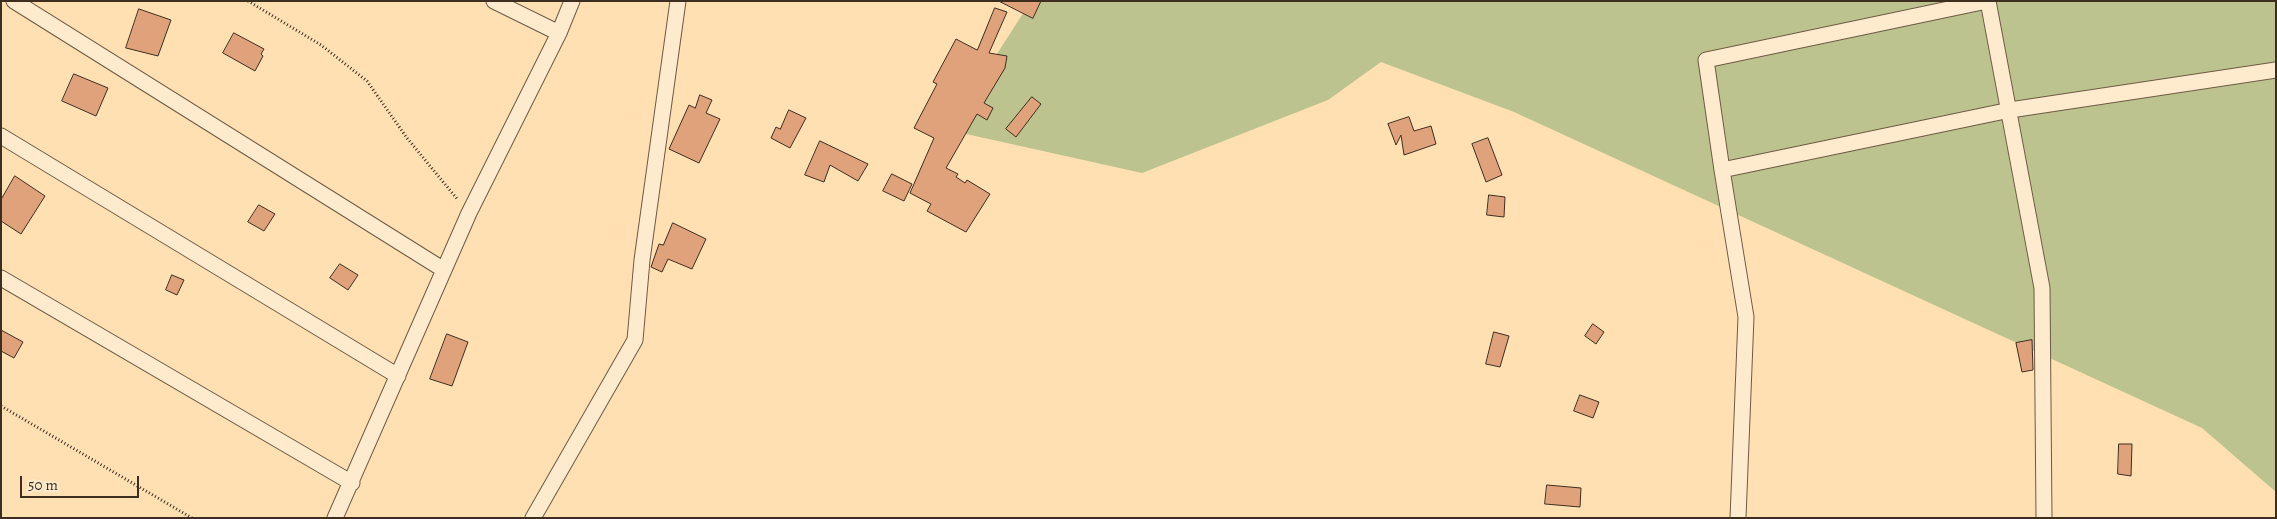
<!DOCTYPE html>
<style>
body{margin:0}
#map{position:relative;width:2277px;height:519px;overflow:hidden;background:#fee0b2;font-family:Alegreya,serif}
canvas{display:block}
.frame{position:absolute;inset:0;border:2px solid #3e2e1f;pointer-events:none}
.scale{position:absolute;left:20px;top:476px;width:119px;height:22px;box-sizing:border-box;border:2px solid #3e2e1f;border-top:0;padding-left:6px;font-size:15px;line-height:18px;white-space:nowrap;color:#3e2e1f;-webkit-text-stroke:4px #feebcd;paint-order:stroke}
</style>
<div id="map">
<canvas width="2277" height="519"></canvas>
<div class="frame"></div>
<div class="scale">50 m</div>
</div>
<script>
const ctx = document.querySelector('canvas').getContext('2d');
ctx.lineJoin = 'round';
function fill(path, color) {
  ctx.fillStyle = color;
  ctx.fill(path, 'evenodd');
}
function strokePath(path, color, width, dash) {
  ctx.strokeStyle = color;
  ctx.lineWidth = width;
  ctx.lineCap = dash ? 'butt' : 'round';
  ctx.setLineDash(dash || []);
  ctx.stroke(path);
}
fill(new Path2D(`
 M 1031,1 L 2276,1 L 2276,492 L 2202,428 L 1514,112 L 1381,62 L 1328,100 L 1142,173 L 948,130 Z`), '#bdc38e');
const building = new Path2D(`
 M 999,1 L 1041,1 L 1033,18 Z
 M 995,8 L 1007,12 L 989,53 L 1007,56 L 1005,68 L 984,103 L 993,108 L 987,120 L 977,114 L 946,168 L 958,174 L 956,177 L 965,183 L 967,180 L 990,194 L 966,232 L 927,211 L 931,204 L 910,193 L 934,138 L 914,128 L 937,84 L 933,82 L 956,39 L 977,50 Z
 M 139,9 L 171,20 L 158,56 L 126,48 Z
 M 234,33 L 264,49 L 261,54 L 263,56 L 255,71 L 223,53 Z
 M 74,74 L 108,88 L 96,116 L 62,101 Z
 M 700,95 L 712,100 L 706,113 L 720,119 L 699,163 L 669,149 L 689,105 L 695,108 Z
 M 1032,97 L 1041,104 L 1016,137 L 1006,129 Z
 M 789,110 L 806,118 L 790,148 L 771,138 L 776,127 L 780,129 Z
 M 1409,117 L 1414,131 L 1431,126 L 1436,144 L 1404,155 L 1401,135 L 1396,145 L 1388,124 Z
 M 1488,138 L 1502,175 L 1486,182 L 1472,144 Z
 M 820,141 L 868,164 L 858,181 L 830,165 L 824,182 L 805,175 Z
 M 892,174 L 912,184 L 904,201 L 883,191 Z
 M 15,176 L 45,196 L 21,234 L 1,221 L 1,200 Z
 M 1489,195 L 1505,197 L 1504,217 L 1487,215 Z
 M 259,205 L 275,214 L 264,231 L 248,222 Z
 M 673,223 L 706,239 L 692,269 L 668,259 L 662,272 L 651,267 L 659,244 L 663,245 Z
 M 340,264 L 358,275 L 348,290 L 330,278 Z
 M 172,275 L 184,280 L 177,295 L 166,290 Z
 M 1593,324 L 1604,332 L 1596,344 L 1585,336 Z
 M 1,330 L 23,342 L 14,358 L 1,351 Z
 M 1494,332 L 1509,336 L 1500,367 L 1486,364 Z
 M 447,334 L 468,342 L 452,386 L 430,379 Z
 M 2032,340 L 2033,370 L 2022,372 L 2016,343 Z
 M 1580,395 L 1599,402 L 1593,418 L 1574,411 Z
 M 2119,444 L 2132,444 L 2131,476 L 2118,474 Z
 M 1547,485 L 1581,488 L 1580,507 L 1545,504 Z`);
fill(building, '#dfa27b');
strokePath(building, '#3e2e1f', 1);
const street = new Path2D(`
 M 14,1 L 444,270
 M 494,1 L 559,33
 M 1988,1 L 2042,288 L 2044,518
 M 1,136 L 398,376
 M 1722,170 L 2010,110 L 2276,70
 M 1,278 L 352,483
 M 335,518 L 469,213 L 559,33 L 572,1
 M 533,518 L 635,340 L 642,260 L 678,1
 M 1738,518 L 1746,317 L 1722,170 L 1706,60 L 1987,1`);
strokePath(street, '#6e5a44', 17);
strokePath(new Path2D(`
 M 248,1 L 321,45 L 367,81 L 407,138 L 458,200
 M 1,406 L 192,518`), '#3e2e1f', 3, [1, 2.5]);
strokePath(street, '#feebcd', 15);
</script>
